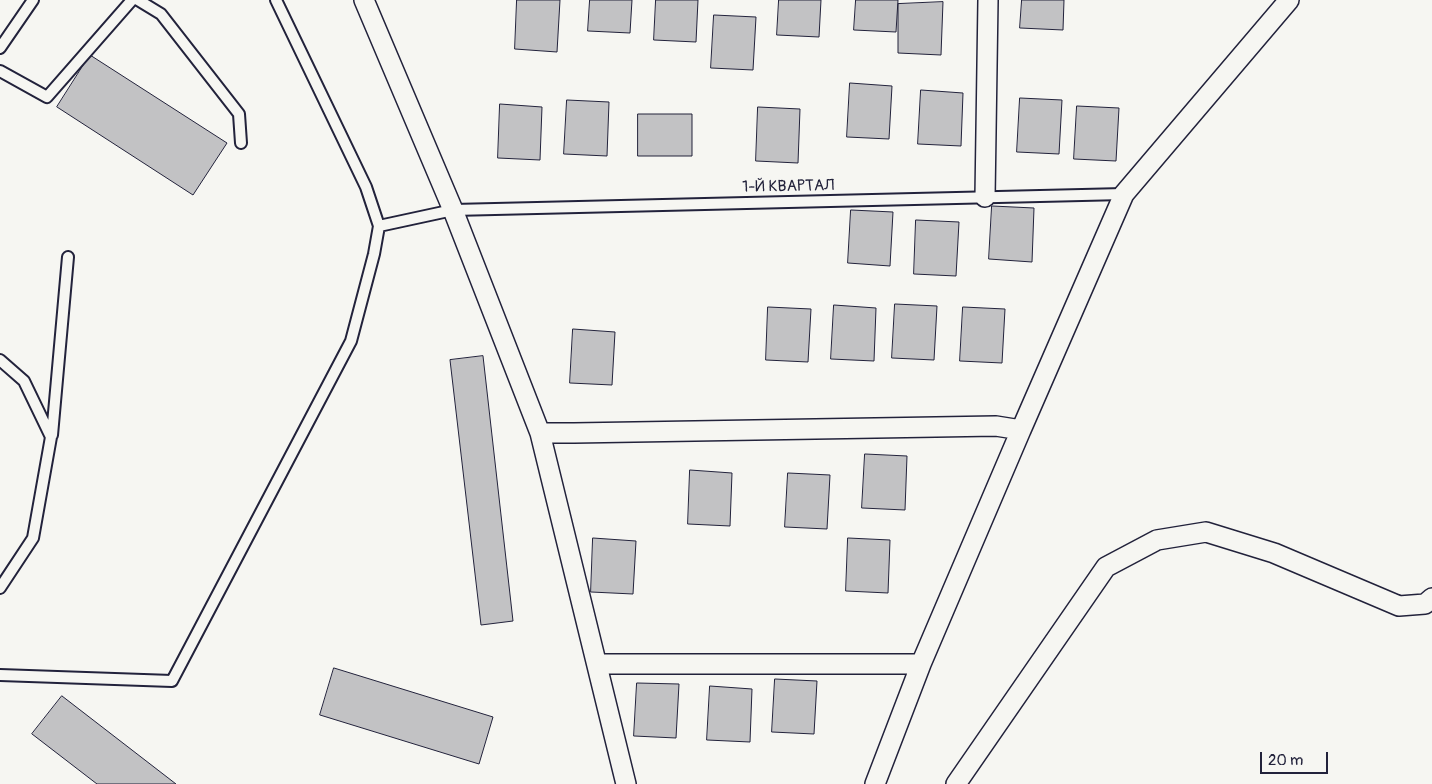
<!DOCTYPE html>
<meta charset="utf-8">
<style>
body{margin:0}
#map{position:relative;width:1432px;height:784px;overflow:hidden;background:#f6f6f2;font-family:Pangolin,sans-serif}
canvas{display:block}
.scale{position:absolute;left:1260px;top:752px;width:68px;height:22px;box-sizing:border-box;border:2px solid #22223b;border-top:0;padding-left:6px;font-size:15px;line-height:18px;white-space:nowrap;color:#22223b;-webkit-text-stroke:4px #f6f6f2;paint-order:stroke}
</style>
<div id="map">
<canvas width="1432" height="784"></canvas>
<div class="scale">20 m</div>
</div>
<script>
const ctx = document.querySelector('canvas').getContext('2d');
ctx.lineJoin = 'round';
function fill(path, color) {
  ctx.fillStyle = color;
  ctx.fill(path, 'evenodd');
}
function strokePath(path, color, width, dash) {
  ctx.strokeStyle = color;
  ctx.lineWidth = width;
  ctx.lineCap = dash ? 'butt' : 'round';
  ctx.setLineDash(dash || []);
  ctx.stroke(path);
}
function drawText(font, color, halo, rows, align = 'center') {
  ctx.font = font + ' Pangolin,sans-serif';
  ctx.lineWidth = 4.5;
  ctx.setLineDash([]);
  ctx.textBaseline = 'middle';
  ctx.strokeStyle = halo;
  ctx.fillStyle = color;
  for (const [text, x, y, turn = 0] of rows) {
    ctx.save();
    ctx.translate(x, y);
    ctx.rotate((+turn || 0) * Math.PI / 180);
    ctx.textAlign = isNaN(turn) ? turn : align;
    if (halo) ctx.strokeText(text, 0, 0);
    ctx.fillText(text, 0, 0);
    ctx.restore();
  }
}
const building = new Path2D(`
 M 517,0 L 560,0 L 557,52 L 515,49 Z
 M 590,0 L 632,0 L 630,33 L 588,31 Z
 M 656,0 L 698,0 L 696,42 L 654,40 Z
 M 779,0 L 821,0 L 819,37 L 777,35 Z
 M 856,0 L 898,0 L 896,32 L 854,30 Z
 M 1022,0 L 1064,0 L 1063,30 L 1020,28 Z
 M 943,2 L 941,55 L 898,53 L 898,4 Z
 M 714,15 L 756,17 L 753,70 L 711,68 Z
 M 90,55 L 227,143 L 193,195 L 57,107 Z
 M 850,83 L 892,86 L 889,139 L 847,137 Z
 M 921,90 L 963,93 L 961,146 L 918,144 Z
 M 1020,98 L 1062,100 L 1059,154 L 1017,152 Z
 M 567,100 L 609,102 L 607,156 L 564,154 Z
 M 500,104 L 542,107 L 540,160 L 498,158 Z
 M 1077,106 L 1119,108 L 1116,161 L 1074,159 Z
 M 758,107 L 800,109 L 798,163 L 756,161 Z
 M 638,114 L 692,114 L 692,156 L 638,156 Z
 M 992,206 L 1034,208 L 1032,262 L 989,259 Z
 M 851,210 L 893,212 L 890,266 L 848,263 Z
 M 916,220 L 959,222 L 956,276 L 914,274 Z
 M 895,304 L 937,306 L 934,360 L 892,358 Z
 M 834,305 L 876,308 L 874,361 L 831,359 Z
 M 768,307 L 811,309 L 808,362 L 766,360 Z
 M 963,307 L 1005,309 L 1002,363 L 960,361 Z
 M 573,329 L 615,332 L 612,385 L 570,383 Z
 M 483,356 L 513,621 L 481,625 L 450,360 Z
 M 865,454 L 907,456 L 905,510 L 862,508 Z
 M 690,470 L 732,473 L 730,526 L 688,524 Z
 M 788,473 L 830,475 L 827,529 L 785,527 Z
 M 593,538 L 636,541 L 633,594 L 591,592 Z
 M 848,538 L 890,540 L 888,593 L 846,591 Z
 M 334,668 L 493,717 L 479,764 L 320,715 Z
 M 775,679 L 817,681 L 814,734 L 772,732 Z
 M 637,683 L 679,684 L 676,738 L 634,736 Z
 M 710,686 L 752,689 L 750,742 L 707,740 Z
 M 62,696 L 176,784 L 97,784 L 32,734 Z`);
fill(building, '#c2c2c4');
strokePath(building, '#22223b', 1);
const service = new Path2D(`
 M 138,0 L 161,14 L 239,114 L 241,143
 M 0,48 L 33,0
 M 0,71 L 47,97 L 132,0
 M 379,226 L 453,210 L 1124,194
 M 0,360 L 24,381 L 51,437 L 33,538 L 0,588
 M 52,435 L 68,257
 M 0,675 L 172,681 L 351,341 L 374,254 L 379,226 L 366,187 L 276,0`);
const minor = new Path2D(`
 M 364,0 L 453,210 L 540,433 L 574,433 L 996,426 L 1021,430 L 1124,194 L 1289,0
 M 985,197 L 988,0
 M 540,433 L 626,784
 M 597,664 L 921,664
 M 875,784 L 921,664 L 1021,430
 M 956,784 L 1106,567 L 1157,540 L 1206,532 L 1274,553 L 1399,606 L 1425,604 L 1432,598`);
strokePath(service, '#22223b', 14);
strokePath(minor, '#22223b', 22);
strokePath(service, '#f6f6f2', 10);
strokePath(minor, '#f6f6f2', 19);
drawText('16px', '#22223b', '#f6f6f2', [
 ["1-Й КВАРТАЛ",788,187,-1]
]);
</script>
